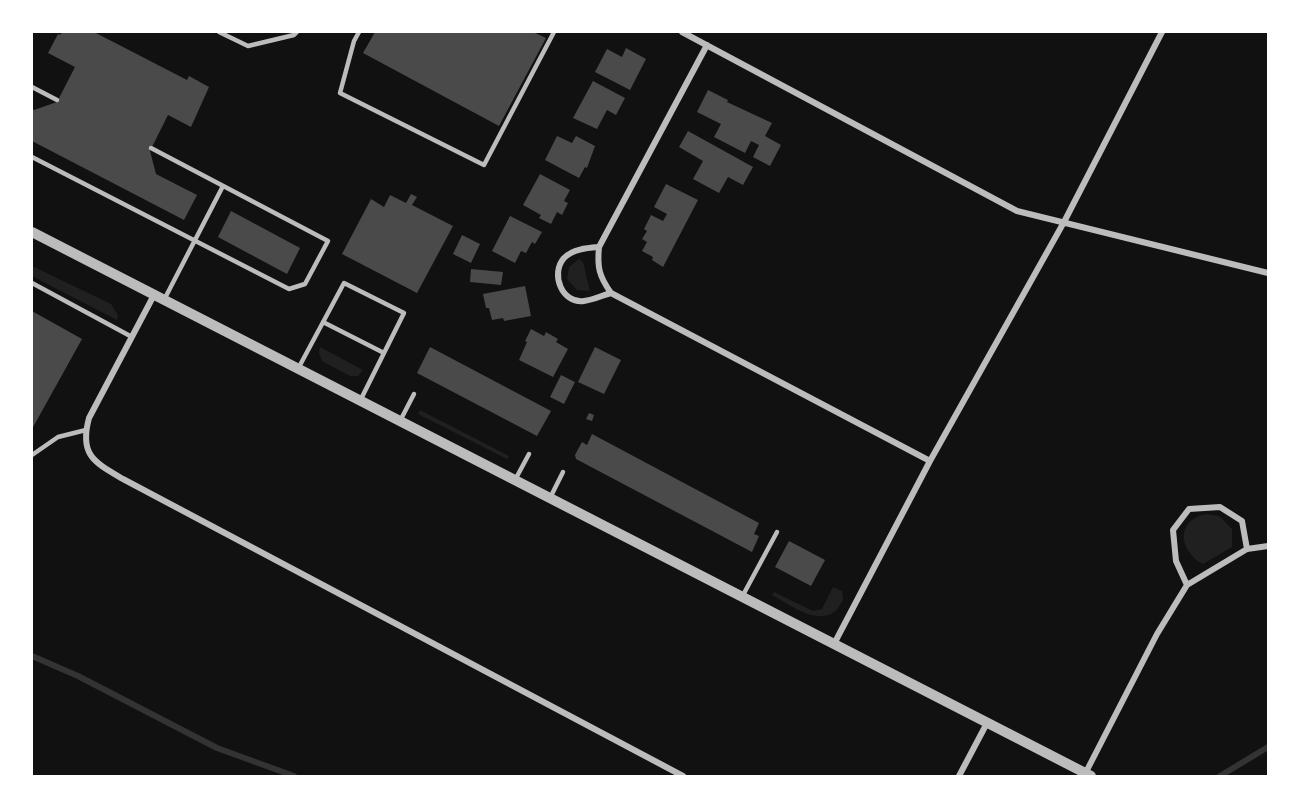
<!DOCTYPE html>
<style>
body{margin:0}
#map{position:relative;width:1300px;height:808px;overflow:hidden;background:#111;font-family:"Fira Sans Condensed",sans-serif}
canvas{display:block}
.frame{position:absolute;inset:0;border:33px solid #fff;pointer-events:none}
</style>
<div id="map">
<canvas width="1300" height="808"></canvas>
<div class="frame"></div>
</div>
<script>
const ctx = document.querySelector('canvas').getContext('2d');
ctx.lineJoin = 'round';
function fill(path, color) {
  ctx.fillStyle = color;
  ctx.fill(path, 'evenodd');
}
function strokePath(path, color, width, dash) {
  ctx.strokeStyle = color;
  ctx.lineWidth = width;
  ctx.lineCap = dash ? 'butt' : 'round';
  ctx.setLineDash(dash || []);
  ctx.stroke(path);
}
fill(new Path2D(`
 M 579,259 L 583,262 L 590,291 L 577,290 L 567,279 L 569,267 Z
 M 32,266 L 111,304 L 118,315 L 117,320 L 32,276 Z
 M 320,347 L 363,370 L 358,376 L 350,376 L 322,361 L 319,353 Z
 M 420,410 L 509,456 L 507,459 L 418,414 Z
 M 1206,514 L 1219,516 L 1232,529 L 1232,547 L 1203,564 C 1187,556 1175,534 1192,520 C 1195,517 1202,515 1206,514 Z
 M 833,587 L 842,591 L 843,600 C 841,603 838,609 834,612 C 815,625 789,604 772,595 L 774,592 L 813,611 L 822,609 Z`), '#202020');
strokePath(new Path2D(`
 M 32,656 L 78,676 L 217,748 L 294,776
 M 1220,776 L 1268,747`), '#333', 6);
fill(new Path2D(`
 M 62,32 L 94,32 L 187,80 L 189,76 L 209,87 L 191,127 L 168,115 L 150,151 L 156,174 L 197,195 L 184,220 L 32,141 L 32,109 L 34,110 L 57,102 L 75,67 L 48,53 L 58,34 L 60,35 Z
 M 375,32 L 533,32 L 546,38 L 499,126 L 363,53 Z
 M 626,48 L 646,59 L 630,90 L 595,72 L 607,49 L 622,57 Z
 M 593,81 L 625,98 L 616,115 L 607,110 L 597,129 L 573,118 Z
 M 708,90 L 728,100 L 727,102 L 772,123 L 765,136 L 781,145 L 770,166 L 753,157 L 759,145 L 751,141 L 745,153 L 714,137 L 721,124 L 697,112 Z
 M 688,131 L 753,167 L 743,185 L 728,177 L 719,193 L 693,179 L 703,161 L 679,147 Z
 M 557,136 L 572,143 L 576,136 L 595,146 L 587,168 L 585,167 L 579,178 L 545,160 Z
 M 540,174 L 570,190 L 564,201 L 568,203 L 562,215 L 557,212 L 551,224 L 539,218 L 541,215 L 523,205 Z
 M 666,184 L 698,200 L 663,267 L 652,260 L 653,257 L 642,251 L 647,242 L 642,239 L 647,231 L 644,229 L 651,215 L 663,221 L 667,214 L 654,207 Z
 M 411,194 L 417,197 L 412,205 L 453,226 L 417,293 L 342,254 L 371,199 L 384,207 L 390,195 L 406,203 Z
 M 231,211 L 300,248 L 287,274 L 218,237 Z
 M 510,216 L 542,232 L 535,244 L 532,242 L 526,253 L 521,251 L 515,263 L 492,251 Z
 M 462,235 L 480,244 L 471,263 L 453,254 Z
 M 471,269 L 503,272 L 501,285 L 470,282 Z
 M 525,286 L 531,316 L 504,321 L 503,318 L 492,320 L 489,308 L 486,308 L 483,294 Z
 M 32,311 L 82,339 L 32,429 Z
 M 531,329 L 544,336 L 546,332 L 558,339 L 556,342 L 568,349 L 553,377 L 519,360 L 527,342 L 525,341 Z
 M 430,347 L 551,411 L 537,436 L 417,373 Z
 M 595,347 L 621,360 L 604,394 L 578,382 Z
 M 561,375 L 575,382 L 564,404 L 550,397 Z
 M 589,413 L 594,415 L 592,421 L 586,419 Z
 M 592,434 L 759,523 L 754,534 L 759,536 L 752,552 L 576,459 L 575,455 L 582,442 L 587,445 Z
 M 789,541 L 825,560 L 811,586 L 775,567 Z`), '#4a4a4a');
strokePath(new Path2D(`
 M 219,32 L 248,46 L 294,35 L 297,32
 M 359,32 L 354,41 L 340,93 L 484,165 L 554,32
 M 32,87 L 57,100
 M 32,157 L 289,289 L 305,284 L 328,241 L 151,148
 M 32,283 L 132,337
 M 165,298 L 223,186
 M 299,367 L 344,283 L 404,313 L 384,353 L 323,322
 M 360,401 L 384,353
 M 400,421 L 414,394
 M 32,455 L 58,437 L 86,430
 M 515,480 L 529,454
 M 550,498 L 563,472
 M 742,597 L 777,532`), '#bcbcbc', 4.5);
strokePath(new Path2D(`
 M 682,32 L 1017,211 L 1268,273
 M 707,45 L 599,247 C 597,267 599,276 611,293 L 930,461
 M 599,247 C 587,248 573,249 564,258 C 550,274 562,304 584,301 C 593,300 603,295 611,293
 M 154,295 L 89,418 C 79,455 94,462 123,479 L 683,776
 M 1187,585 L 1176,561 L 1173,530 L 1189,509 L 1220,507 L 1242,521 L 1247,549
 M 834,644 L 930,461 L 1064,222 L 1162,32
 M 1085,774 L 1157,634 L 1187,585 L 1247,549 L 1268,546
 M 959,776 L 987,723`), '#bcbcbc', 6);
strokePath(new Path2D(`
 M 32,232 L 1091,776`), '#bcbcbc', 10);
</script>
